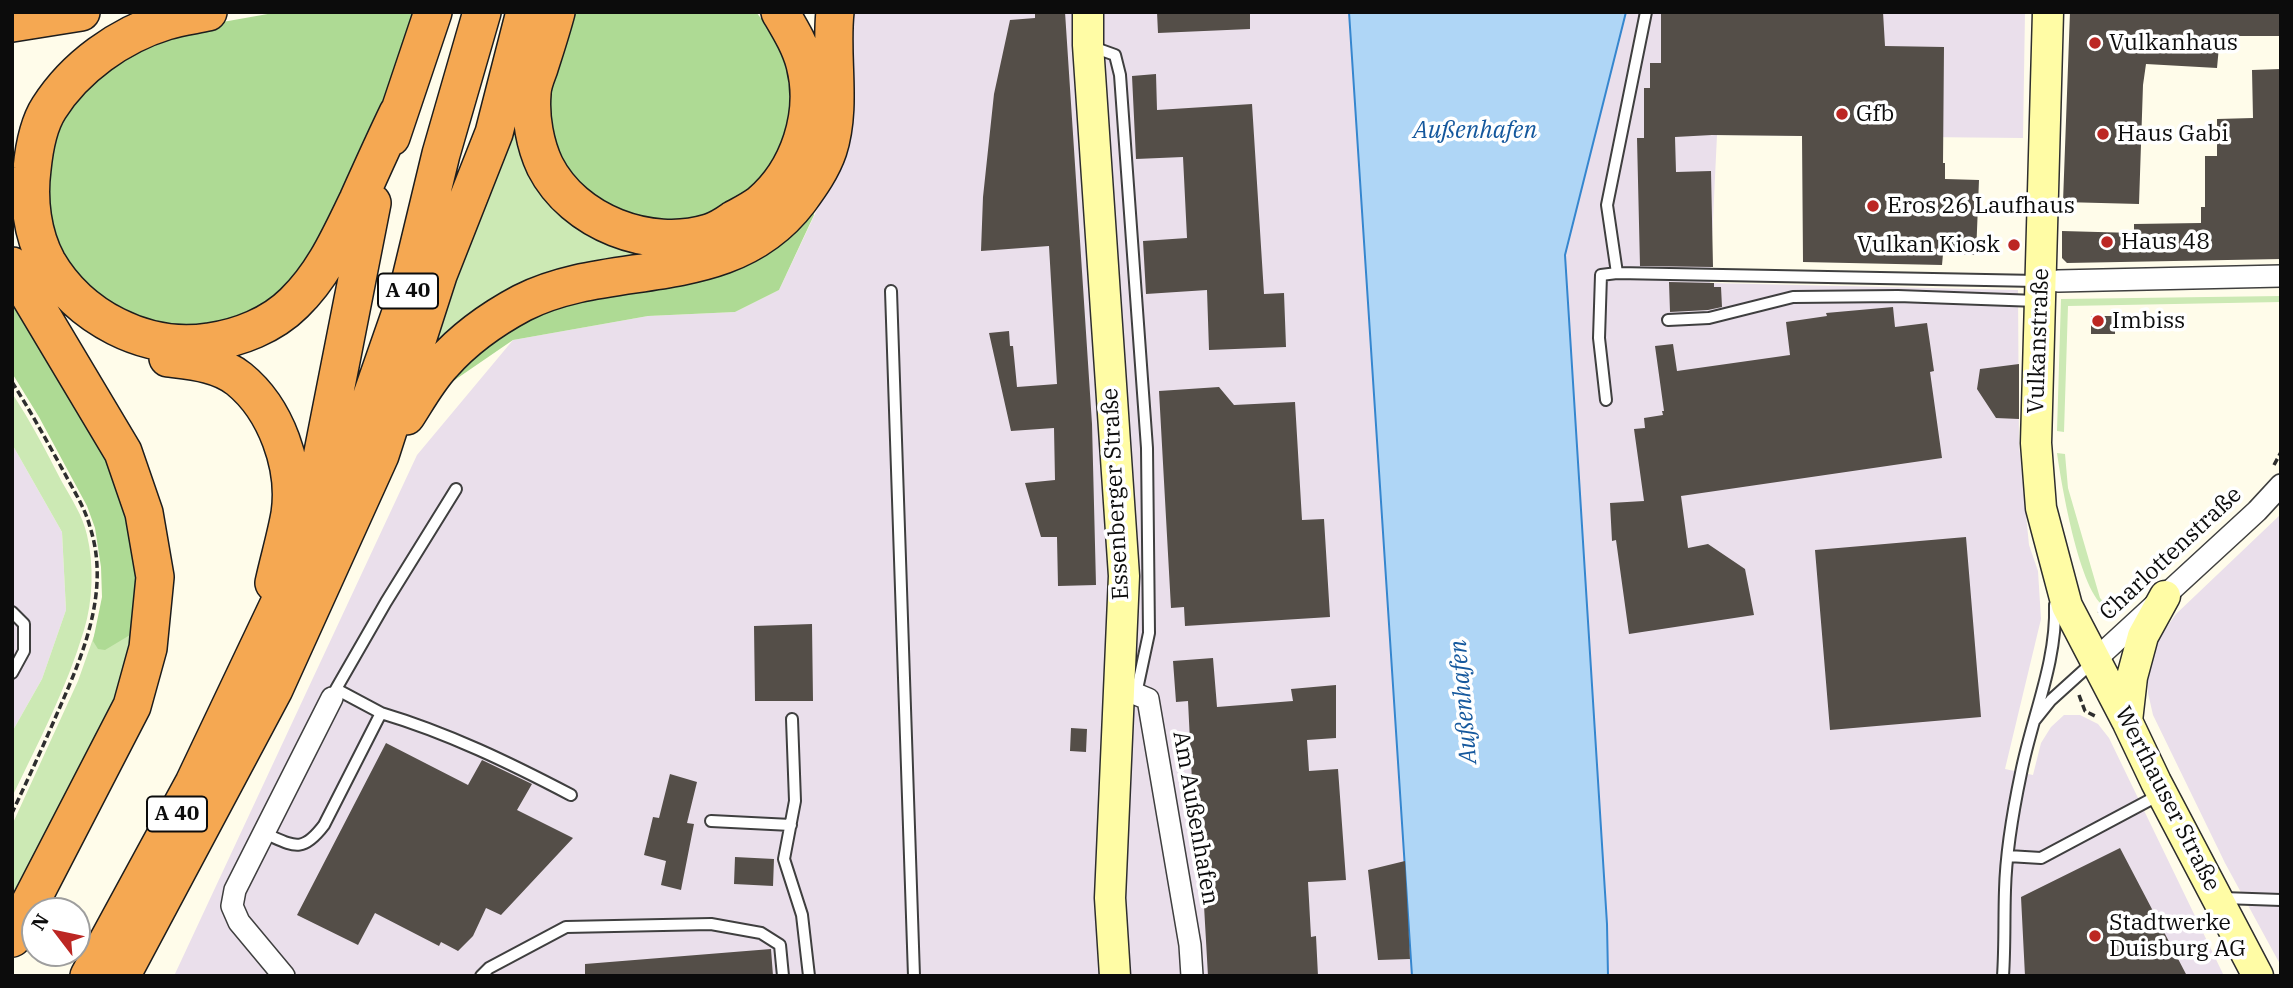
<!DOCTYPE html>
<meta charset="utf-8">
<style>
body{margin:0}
#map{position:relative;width:2293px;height:988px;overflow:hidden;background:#fffcea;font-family:"IBM Plex Serif",serif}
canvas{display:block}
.frame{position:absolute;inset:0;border:14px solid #0c0c0c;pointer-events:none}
.north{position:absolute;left:21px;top:897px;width:70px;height:70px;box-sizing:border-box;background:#fff;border:2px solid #9e9e9e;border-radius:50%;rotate:302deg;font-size:19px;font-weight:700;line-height:28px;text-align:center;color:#0c0c0c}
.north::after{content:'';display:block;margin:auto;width:24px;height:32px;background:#bc2723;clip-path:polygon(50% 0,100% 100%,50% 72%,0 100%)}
</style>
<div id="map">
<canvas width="2293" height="988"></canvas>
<div class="frame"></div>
<div class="north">N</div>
</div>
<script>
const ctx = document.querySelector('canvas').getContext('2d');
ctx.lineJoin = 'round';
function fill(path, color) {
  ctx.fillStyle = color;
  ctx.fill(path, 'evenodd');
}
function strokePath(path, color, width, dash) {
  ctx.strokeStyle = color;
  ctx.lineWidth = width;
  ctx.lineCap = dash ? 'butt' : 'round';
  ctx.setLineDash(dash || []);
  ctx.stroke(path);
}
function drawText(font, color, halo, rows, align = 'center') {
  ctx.font = font + ' "IBM Plex Serif",serif';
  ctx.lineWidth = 7;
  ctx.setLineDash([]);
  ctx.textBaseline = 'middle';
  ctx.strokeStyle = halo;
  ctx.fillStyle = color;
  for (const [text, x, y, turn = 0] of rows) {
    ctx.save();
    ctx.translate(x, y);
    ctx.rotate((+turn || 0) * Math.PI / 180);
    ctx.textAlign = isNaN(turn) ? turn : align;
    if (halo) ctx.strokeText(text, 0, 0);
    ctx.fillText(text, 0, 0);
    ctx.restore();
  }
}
fill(new Path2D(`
 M 852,12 L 1349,12 L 1412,976 L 174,976 L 417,455 L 513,340 L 648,316 L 735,312 L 779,290 L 833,176 Z
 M 1626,12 L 2025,12 L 2023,138 L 1717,135 L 1710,283 L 2018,290 L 2019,444 L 2029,545 L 2038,571 L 2041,619 L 2005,769 L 2033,775 L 2041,743 L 2051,727 L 2064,715 L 2080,715 L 2098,724 L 2109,738 L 2224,976 L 1608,976 L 1607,924 L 1565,255 Z
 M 12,444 L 62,532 L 66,610 L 42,679 L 12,732 Z
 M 2281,514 L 2281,966 L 2225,863 L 2153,715 L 2148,693 L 2148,673 L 2157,641 L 2176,614 Z`), '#eadfeb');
fill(new Path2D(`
 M 521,117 L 676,249 L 419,370 Z
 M 2281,296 L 2281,302 L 2068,306 L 2064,432 L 2057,431 L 2061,299 Z
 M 12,393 C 31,422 46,451 62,482 C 71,498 83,516 87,535 C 94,564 93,601 84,630 C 67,688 38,743 12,797 L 12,732 L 42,679 L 66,610 L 62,532 L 12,444 Z
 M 2057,453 L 2065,454 L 2068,488 L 2100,598 L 2110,609 C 2081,605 2061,481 2057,453 Z
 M 135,632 L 121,691 L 12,899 L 12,825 L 78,681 L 95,633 Z`), '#cce9b4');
fill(new Path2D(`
 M 279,12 L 421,12 L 374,140 L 287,297 L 223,332 L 120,318 L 57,259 L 39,175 L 46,133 L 120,53 L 183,29 Z
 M 563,12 L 756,12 L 774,35 L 789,66 L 794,99 L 786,141 L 765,179 L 734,204 L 701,220 L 661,223 L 625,216 L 590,194 L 564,166 L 546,127 L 546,75 Z
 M 813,209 L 814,215 L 779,290 L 735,312 L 648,316 L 513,340 L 427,399 L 471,351 L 561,300 L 732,271 L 759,258 L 789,236 Z
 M 12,287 L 138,517 L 135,632 L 105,650 L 98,649 L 93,641 L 102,597 L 101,567 L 95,528 L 87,506 L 39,417 L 12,373 Z`), '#aeda94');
const water = new Path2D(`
 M 1349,12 L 1626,12 L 1565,255 L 1607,924 L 1608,976 L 1412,976 Z`);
fill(water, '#afd6f6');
strokePath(water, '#3586ce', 2);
fill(new Path2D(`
 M 1035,12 L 1065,12 L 1092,424 L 1096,585 L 1058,586 L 1057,537 L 1041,537 L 1025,483 L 1055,480 L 1054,428 L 1011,431 L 989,333 L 1009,331 L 1010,346 L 1013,346 L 1017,387 L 1057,384 L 1049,246 L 981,251 L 983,197 L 994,94 L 1010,20 L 1035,18 Z
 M 1157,12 L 1250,12 L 1250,29 L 1158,33 Z
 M 1661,12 L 1883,12 L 1885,46 L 1944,47 L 1943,163 L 1945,163 L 1945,179 L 1979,180 L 1976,255 L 1943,254 L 1942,265 L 1803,262 L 1802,136 L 1712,135 L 1675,137 L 1676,172 L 1711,171 L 1713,267 L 1640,266 L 1637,138 L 1644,138 L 1644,88 L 1650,88 L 1650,63 L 1661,63 Z
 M 2070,12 L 2281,12 L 2281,36 L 2220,36 L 2217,68 L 2146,64 L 2143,85 L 2139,204 L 2063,202 Z
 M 2281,69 L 2281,259 L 2067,263 L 2062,258 L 2062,231 L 2134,233 L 2134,224 L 2201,223 L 2201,207 L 2205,207 L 2205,156 L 2217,156 L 2217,119 L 2253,118 L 2252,70 Z
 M 1156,74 L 1157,110 L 1252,104 L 1264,294 L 1284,293 L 1286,347 L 1209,350 L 1207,290 L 1146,294 L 1143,241 L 1187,238 L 1183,157 L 1136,159 L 1132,76 Z
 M 1669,282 L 1714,283 L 1714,287 L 1721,287 L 1722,307 L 1708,310 L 1670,312 Z
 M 1893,307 L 1895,327 L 1927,323 L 1934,371 L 1930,372 L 1942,458 L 1681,496 L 1688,548 L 1708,544 L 1745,569 L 1754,615 L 1629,634 L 1616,540 L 1612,541 L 1610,503 L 1644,501 L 1634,429 L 1645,428 L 1644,418 L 1663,415 L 1662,411 L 1664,411 L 1655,346 L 1673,344 L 1677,371 L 1790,355 L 1786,322 L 1827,316 L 1826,313 Z
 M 2091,316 L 2115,316 L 2115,334 L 2091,334 Z
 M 2019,364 L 2019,419 L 1996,418 L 1977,389 L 1980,369 Z
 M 1219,387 L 1234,405 L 1295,402 L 1302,520 L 1324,519 L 1330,617 L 1185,626 L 1184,607 L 1171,608 L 1159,391 Z
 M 1966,537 L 1981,717 L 1830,730 L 1815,550 Z
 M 812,624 L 813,701 L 755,701 L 754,626 Z
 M 1213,658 L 1217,707 L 1293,701 L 1291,689 L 1336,685 L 1336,738 L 1307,740 L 1309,771 L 1338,769 L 1346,880 L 1308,882 L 1311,937 L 1316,936 L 1318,976 L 1208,976 L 1198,800 L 1193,801 L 1188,701 L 1176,702 L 1173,661 Z
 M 1071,728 L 1087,729 L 1086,752 L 1070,751 Z
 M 386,743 L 468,785 L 482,760 L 532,784 L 517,810 L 573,838 L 501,915 L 486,908 L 473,936 L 458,951 L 441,942 L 439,946 L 375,913 L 358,945 L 297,915 Z
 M 670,774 L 697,782 L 687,823 L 694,824 L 681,890 L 661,885 L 666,861 L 644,855 L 653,817 L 659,818 Z
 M 2120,848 L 2187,976 L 2025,976 L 2021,897 Z
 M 735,857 L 774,859 L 773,886 L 734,884 Z
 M 1405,861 L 1410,959 L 1378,960 L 1368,870 Z
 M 771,949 L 773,976 L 585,976 L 585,964 Z`), '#544e48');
const lane = new Path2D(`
 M 1090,46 L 1115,55 L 1120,75 L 1147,448 L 1149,633 L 1136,694
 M 1617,273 L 1607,205 L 1646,12
 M 891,291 L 914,976
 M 1668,320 L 1709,318 L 1793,297 L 1898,296 L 2037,301
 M 1606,400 L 1599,338 L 1601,275 L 1617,273 L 2038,281
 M 12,612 L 24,624 L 24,651 L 12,673
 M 336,689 L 386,602 L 456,489
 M 381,713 C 448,733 510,763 571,795
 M 792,719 L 795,801 L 784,859 L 802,915 L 809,976
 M 2035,720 L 2051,700 L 2093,662
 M 711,821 L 791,825
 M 264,833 C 294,846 302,854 324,825 L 381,713 L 336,689 L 332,698
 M 2008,856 L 2041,858 L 2161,794
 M 2223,898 L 2281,900
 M 481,976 L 489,968 L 566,927 L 711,924 L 761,933 L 780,945 L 783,976
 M 2003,976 C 2005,947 2004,919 2005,890 C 2006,851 2013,811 2021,773 C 2032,717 2057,662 2055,605`);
const street = new Path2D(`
 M 2058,281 L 2281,276
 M 2095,660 L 2257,511 L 2281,485
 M 1121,688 L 1148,699 L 1190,945 L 1192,976
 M 284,976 L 239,922 L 232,906 L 235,890 L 332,698`);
const secondary = new Path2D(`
 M 1088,12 L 1088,45 L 1124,576 L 1110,898 L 1115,976
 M 2048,12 L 2036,443 L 2041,508 L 2067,606 L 2127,721 L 2156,782 L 2258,976
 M 2127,721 L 2132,677 L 2143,636 L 2165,596`);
const highway = new Path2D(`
 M 208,12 C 194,15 179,17 166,21 C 120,35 75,67 49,108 C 38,125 34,149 32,169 C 28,200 32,234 47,262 C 79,317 145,352 209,342 C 239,338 272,325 294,303 C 324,274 340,237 358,200 C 371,171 384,142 398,113
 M 556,12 C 551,31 545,49 539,68 C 536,76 532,85 532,94 C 530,117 535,145 545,166 C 574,223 650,251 709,233 C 718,230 726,225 733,220 C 742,215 752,210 760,204 C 799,171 818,114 805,64 C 800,45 790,29 780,12
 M 12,23 L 81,12
 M 391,137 L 433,12
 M 12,266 L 123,452 L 144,513 L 155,577 L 148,648 L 132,706 L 12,938
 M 168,358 C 192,361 219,363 239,379 C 276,409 297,467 290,514 C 286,537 279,560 274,583
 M 406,416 C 417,399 428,379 442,364 C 464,339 492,319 522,303 C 613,257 729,292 799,200 C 810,185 822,168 828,150 C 842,107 830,56 835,12
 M 313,503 L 372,203
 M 89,976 L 194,783 L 355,444 L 407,295 L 441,154 L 482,12
 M 121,976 L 274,689 L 380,455 L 438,275 L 494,133 L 525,12`);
strokePath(lane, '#3f3f3f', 14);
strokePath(street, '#3f3f3f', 24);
strokePath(secondary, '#2e2e2e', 33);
strokePath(highway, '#1d1d1d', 40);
strokePath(new Path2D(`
 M 12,382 C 31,412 48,443 65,474 C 74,491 85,508 90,527 C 111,592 82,657 56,716 C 42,749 27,781 12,813
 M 2274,465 L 2281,452
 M 2098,611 L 2117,613
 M 2079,695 L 2085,711 L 2097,717`), '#2e2e2e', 3.5, [7, 3.5]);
strokePath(lane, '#fff', 10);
strokePath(street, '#fff', 21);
strokePath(secondary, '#fffca5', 30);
strokePath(highway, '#f5a852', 37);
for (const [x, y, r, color] of [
 [2095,43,7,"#bc2723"],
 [1842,114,7,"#bc2723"],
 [2103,134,7,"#bc2723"],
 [1873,206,7,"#bc2723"],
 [2107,242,7,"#bc2723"],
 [2014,245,7,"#bc2723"],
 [2098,321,7,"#bc2723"],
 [2095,936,7,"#bc2723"]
]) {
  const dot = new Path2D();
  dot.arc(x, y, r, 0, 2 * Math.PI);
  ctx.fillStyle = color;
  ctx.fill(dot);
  strokePath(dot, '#fff', 2.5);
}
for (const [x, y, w] of [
 [408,291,60],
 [177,814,60]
]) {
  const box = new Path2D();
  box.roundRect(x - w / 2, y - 17.5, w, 35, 5);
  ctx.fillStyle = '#fff';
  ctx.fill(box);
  strokePath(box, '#0c0c0c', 2);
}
drawText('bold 21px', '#0c0c0c', null, [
 ["A 40",408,291],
 ["A 40",177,814]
]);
drawText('23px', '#0c0c0c', '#fff', [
 ["Vulkanhaus",2109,43],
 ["Gfb",1856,114],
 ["Haus Gabi",2117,134],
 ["Eros 26 Laufhaus",1887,206],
 ["Haus 48",2121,242],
 ["Vulkan Kiosk",2000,245,"right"],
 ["Imbiss",2112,321],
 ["Stadtwerke",2109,923],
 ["Duisburg AG",2109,949]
], 'left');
drawText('23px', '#0c0c0c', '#fff', [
 ["Vulkanstraße",2039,341,-88],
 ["Essenberger Straße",1116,494,-93],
 ["Charlottenstraße",2171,554,-43],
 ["Werthauser Straße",2167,799,63],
 ["Am Außenhafen",1195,818,80]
]);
drawText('italic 24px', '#15589d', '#fff', [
 ["Außenhafen",1475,131],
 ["Außenhafen",1464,702,-95]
]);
</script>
